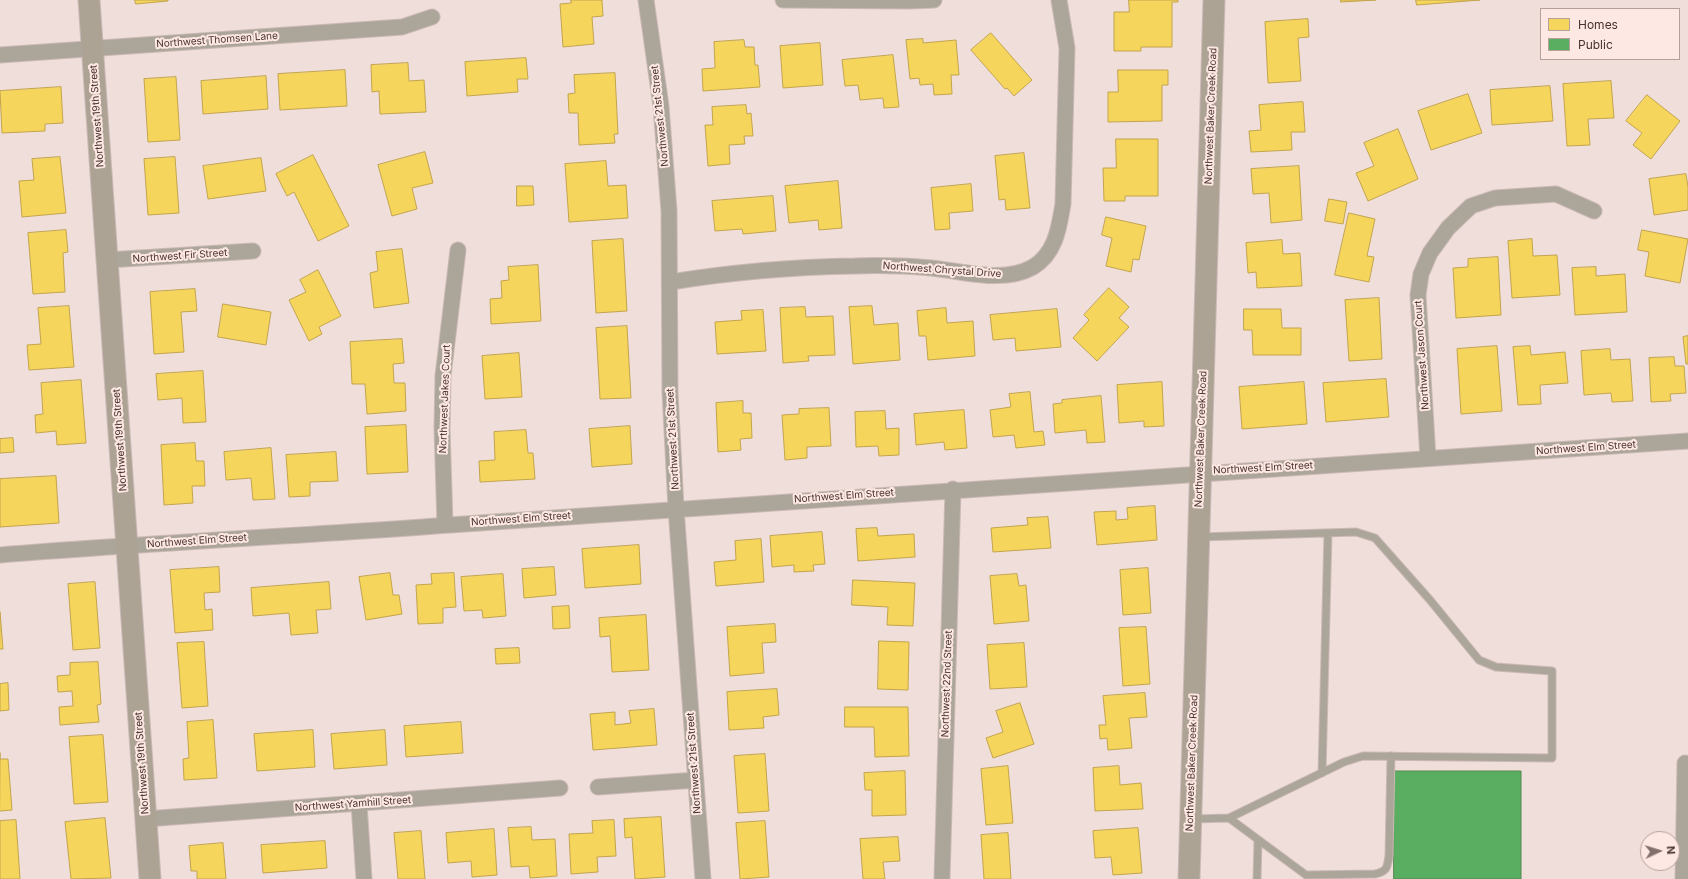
<!DOCTYPE html>
<style>
body{margin:0}
#map{position:relative;width:1688px;height:879px;overflow:hidden;background:#f0deda;font-family:Inter,sans-serif}
canvas{display:block}
.legend{position:absolute;left:1540px;top:8px;width:140px;height:52px;box-sizing:border-box;background:#fee8e3;border:1px solid #b6a09b;margin:0;padding:5px 7px;list-style:none;font-size:12px;color:#49332f}
.legend li{display:flex;align-items:center;gap:8px;height:20px}
.legend b{width:20px;border:1px solid #b6a09b}
.north{position:absolute;left:1640px;top:831px;width:40px;height:40px;box-sizing:border-box;background:#fee8e3;border:1px solid #b6a09b;border-radius:50%;rotate:86deg;font-size:11px;font-weight:700;line-height:16px;text-align:center;color:#49332f}
.north::after{content:'';display:block;margin:auto;width:14px;height:18px;background:#836f6b;clip-path:polygon(50% 0,100% 100%,50% 72%,0 100%)}
</style>
<div id="map">
<canvas width="1688" height="879"></canvas>
<ul class="legend">
<li><b style="height:11px;background:#f6d55c"></b>Homes</li>
<li><b style="height:11px;background:#5aae61"></b>Public</li>
</ul>
<div class="north">N</div>
</div>
<script>
const ctx = document.querySelector('canvas').getContext('2d');
ctx.lineJoin = 'round';
function fill(path, color) {
  ctx.fillStyle = color;
  ctx.fill(path, 'evenodd');
}
function strokePath(path, color, width, dash) {
  ctx.strokeStyle = color;
  ctx.lineWidth = width;
  ctx.lineCap = dash ? 'butt' : 'round';
  ctx.setLineDash(dash || []);
  ctx.stroke(path);
}
function drawText(font, color, halo, rows, align = 'center') {
  ctx.font = font + ' Inter,sans-serif';
  ctx.lineWidth = 4;
  ctx.setLineDash([]);
  ctx.textBaseline = 'middle';
  ctx.strokeStyle = halo;
  ctx.fillStyle = color;
  for (const [text, x, y, turn = 0] of rows) {
    ctx.save();
    ctx.translate(x, y);
    ctx.rotate((+turn || 0) * Math.PI / 180);
    ctx.textAlign = isNaN(turn) ? turn : align;
    if (halo) ctx.strokeText(text, 0, 0);
    ctx.fillText(text, 0, 0);
    ctx.restore();
  }
}
const homes = new Path2D(`
 M 135,0 L 168,0 L 168,1 L 136,4 Z
 M 571,0 L 602,0 L 603,16 L 592,17 L 594,44 L 563,47 L 560,4 L 571,3 Z
 M 1129,0 L 1178,0 L 1178,2 L 1172,2 L 1172,47 L 1141,47 L 1141,51 L 1114,51 L 1114,12 L 1129,12 Z
 M 1341,0 L 1376,0 L 1341,2 Z
 M 1416,0 L 1480,0 L 1417,5 Z
 M 1308,19 L 1309,37 L 1298,38 L 1301,81 L 1268,83 L 1265,22 Z
 M 991,33 L 1032,80 L 1014,96 L 1007,88 L 1005,89 L 971,50 Z
 M 923,39 L 923,43 L 956,40 L 959,75 L 951,75 L 952,94 L 934,95 L 933,84 L 920,85 L 919,78 L 910,79 L 906,40 Z
 M 744,40 L 745,47 L 754,47 L 755,65 L 758,65 L 760,87 L 703,91 L 702,69 L 715,68 L 714,42 Z
 M 820,43 L 823,85 L 783,88 L 780,46 Z
 M 893,55 L 899,107 L 884,108 L 883,98 L 860,100 L 858,85 L 845,86 L 842,60 Z
 M 526,58 L 528,79 L 517,79 L 518,92 L 467,96 L 465,62 Z
 M 408,63 L 409,81 L 424,80 L 426,112 L 380,114 L 379,91 L 372,92 L 371,65 Z
 M 345,70 L 347,106 L 280,110 L 278,74 Z
 M 1118,70 L 1168,70 L 1168,85 L 1162,85 L 1162,121 L 1108,122 L 1108,92 L 1118,92 Z
 M 615,73 L 618,134 L 614,134 L 615,143 L 579,145 L 578,113 L 569,113 L 568,94 L 575,93 L 574,75 Z
 M 266,76 L 268,109 L 203,114 L 201,81 Z
 M 176,77 L 180,140 L 148,142 L 144,79 Z
 M 1611,81 L 1614,118 L 1588,119 L 1590,145 L 1567,146 L 1563,84 Z
 M 1550,86 L 1553,121 L 1492,125 L 1490,90 Z
 M 61,87 L 63,123 L 45,124 L 45,131 L 2,133 L 0,91 Z
 M 1468,94 L 1482,133 L 1431,150 L 1418,111 Z
 M 1647,95 L 1680,121 L 1651,159 L 1633,145 L 1642,133 L 1626,121 Z
 M 1303,102 L 1305,132 L 1291,132 L 1292,150 L 1251,152 L 1249,131 L 1261,130 L 1259,105 Z
 M 746,105 L 747,114 L 751,113 L 753,136 L 744,136 L 745,144 L 729,145 L 730,164 L 708,166 L 705,125 L 713,125 L 712,107 Z
 M 1398,129 L 1418,179 L 1368,201 L 1356,173 L 1374,166 L 1364,143 Z
 M 1116,139 L 1158,139 L 1158,196 L 1125,196 L 1125,201 L 1104,201 L 1103,168 L 1116,168 Z
 M 425,152 L 433,183 L 412,188 L 417,209 L 392,216 L 378,165 Z
 M 1024,153 L 1030,208 L 1006,210 L 1005,199 L 999,200 L 995,156 Z
 M 313,155 L 349,226 L 318,241 L 294,192 L 287,196 L 276,174 Z
 M 60,157 L 66,213 L 22,217 L 19,181 L 34,180 L 32,159 Z
 M 175,157 L 179,213 L 148,215 L 144,159 Z
 M 261,158 L 266,191 L 208,199 L 203,166 Z
 M 606,161 L 608,186 L 626,185 L 628,218 L 569,222 L 565,164 Z
 M 1299,166 L 1302,220 L 1271,223 L 1269,193 L 1253,194 L 1251,169 Z
 M 1686,174 L 1688,187 L 1688,210 L 1654,215 L 1649,179 Z
 M 838,181 L 842,228 L 819,230 L 818,220 L 789,223 L 785,186 Z
 M 971,184 L 973,211 L 949,213 L 950,229 L 935,230 L 931,188 Z
 M 517,186 L 533,186 L 534,205 L 517,206 Z
 M 773,196 L 776,231 L 743,234 L 742,229 L 715,231 L 712,201 Z
 M 1329,199 L 1347,202 L 1343,224 L 1325,221 Z
 M 1349,213 L 1375,219 L 1367,256 L 1374,257 L 1369,282 L 1335,275 Z
 M 1106,217 L 1146,226 L 1139,260 L 1133,259 L 1131,272 L 1106,266 L 1112,238 L 1102,235 Z
 M 66,230 L 68,252 L 63,253 L 65,292 L 33,294 L 28,233 Z
 M 1642,230 L 1688,239 L 1680,283 L 1645,276 L 1649,252 L 1638,250 Z
 M 623,239 L 627,311 L 596,313 L 592,241 Z
 M 1532,239 L 1533,256 L 1557,255 L 1560,295 L 1512,298 L 1508,241 Z
 M 1282,240 L 1283,254 L 1300,253 L 1302,286 L 1257,288 L 1256,272 L 1248,273 L 1246,243 Z
 M 402,249 L 409,303 L 374,308 L 370,273 L 378,271 L 376,252 Z
 M 1498,257 L 1501,315 L 1456,318 L 1453,268 L 1468,267 L 1468,259 Z
 M 538,265 L 541,321 L 491,324 L 490,299 L 502,298 L 501,281 L 509,280 L 508,267 Z
 M 1596,267 L 1596,276 L 1625,274 L 1627,312 L 1575,315 L 1572,268 Z
 M 318,270 L 341,316 L 319,327 L 322,334 L 309,341 L 289,300 L 306,292 L 300,280 Z
 M 1109,288 L 1129,307 L 1119,318 L 1129,327 L 1097,361 L 1073,338 L 1089,320 L 1084,315 Z
 M 195,289 L 197,311 L 181,312 L 184,352 L 154,354 L 150,292 Z
 M 1379,298 L 1382,359 L 1349,361 L 1345,300 Z
 M 223,304 L 271,312 L 266,345 L 218,337 Z
 M 69,306 L 74,367 L 29,370 L 27,345 L 41,344 L 38,308 Z
 M 872,306 L 874,325 L 898,323 L 900,360 L 853,364 L 849,307 Z
 M 805,307 L 806,317 L 833,316 L 835,355 L 808,356 L 809,361 L 783,363 L 780,308 Z
 M 946,308 L 947,323 L 973,321 L 975,356 L 928,360 L 926,336 L 919,336 L 917,311 Z
 M 1057,309 L 1061,347 L 1016,351 L 1015,338 L 993,340 L 990,315 Z
 M 1244,309 L 1281,309 L 1282,328 L 1301,328 L 1301,355 L 1253,355 L 1252,330 L 1244,330 Z
 M 763,310 L 766,351 L 717,354 L 715,322 L 742,320 L 741,311 Z
 M 627,326 L 631,398 L 600,399 L 596,328 Z
 M 1688,336 L 1688,364 L 1686,364 L 1683,337 Z
 M 402,339 L 404,363 L 393,364 L 394,383 L 405,383 L 406,411 L 367,414 L 365,384 L 352,384 L 350,342 Z
 M 1497,346 L 1502,411 L 1461,414 L 1457,349 Z
 M 1530,346 L 1531,355 L 1565,352 L 1568,383 L 1540,385 L 1541,404 L 1518,405 L 1513,347 Z
 M 1610,349 L 1611,360 L 1630,359 L 1633,401 L 1612,402 L 1611,393 L 1584,395 L 1581,351 Z
 M 519,353 L 522,397 L 485,399 L 482,356 Z
 M 1674,357 L 1675,366 L 1684,366 L 1686,393 L 1670,394 L 1671,401 L 1651,402 L 1649,358 Z
 M 203,371 L 206,422 L 183,423 L 182,398 L 158,400 L 156,374 Z
 M 1386,379 L 1389,417 L 1326,422 L 1323,383 Z
 M 81,380 L 86,443 L 57,445 L 56,431 L 36,433 L 35,415 L 43,414 L 41,383 Z
 M 1162,382 L 1164,426 L 1144,427 L 1144,421 L 1119,423 L 1117,385 Z
 M 1304,382 L 1307,424 L 1242,429 L 1239,387 Z
 M 1030,392 L 1034,432 L 1043,431 L 1045,445 L 1016,448 L 1014,435 L 993,437 L 990,410 L 1011,407 L 1009,394 Z
 M 1101,396 L 1105,442 L 1087,443 L 1086,430 L 1055,433 L 1053,404 L 1062,403 L 1062,400 Z
 M 743,401 L 743,413 L 751,413 L 752,438 L 740,439 L 741,450 L 718,452 L 716,403 Z
 M 829,408 L 831,446 L 807,447 L 807,458 L 785,460 L 782,415 L 799,414 L 799,409 Z
 M 964,410 L 967,448 L 945,450 L 944,442 L 916,445 L 914,414 Z
 M 885,411 L 886,429 L 899,428 L 899,455 L 879,456 L 878,446 L 856,447 L 855,412 Z
 M 406,425 L 408,472 L 367,474 L 365,427 Z
 M 630,426 L 632,464 L 592,467 L 589,429 Z
 M 526,430 L 528,453 L 533,453 L 535,479 L 480,482 L 479,461 L 495,460 L 494,432 Z
 M 13,438 L 14,452 L 0,453 L 0,439 Z
 M 195,443 L 196,461 L 204,461 L 205,486 L 192,486 L 193,503 L 164,505 L 161,445 Z
 M 271,448 L 275,499 L 253,500 L 251,478 L 226,480 L 224,452 Z
 M 336,452 L 338,481 L 310,482 L 310,496 L 289,497 L 286,455 Z
 M 56,476 L 59,523 L 0,527 L 0,479 Z
 M 1155,506 L 1157,540 L 1097,545 L 1094,512 L 1116,511 L 1116,520 L 1128,519 L 1127,508 Z
 M 1048,517 L 1051,548 L 993,552 L 991,528 L 1028,525 L 1027,518 Z
 M 877,528 L 878,536 L 914,534 L 915,557 L 858,561 L 856,529 Z
 M 822,532 L 825,564 L 813,565 L 814,571 L 794,572 L 794,565 L 772,567 L 770,536 Z
 M 761,539 L 764,582 L 716,586 L 714,562 L 736,560 L 735,541 Z
 M 639,545 L 641,584 L 585,588 L 582,549 Z
 M 219,567 L 220,592 L 204,593 L 205,610 L 212,609 L 213,630 L 175,633 L 170,570 Z
 M 554,567 L 556,595 L 524,598 L 522,569 Z
 M 1148,568 L 1151,613 L 1123,615 L 1120,570 Z
 M 390,573 L 393,595 L 399,595 L 402,614 L 366,620 L 359,577 Z
 M 454,573 L 456,607 L 443,608 L 443,623 L 418,624 L 416,585 L 432,584 L 431,574 Z
 M 503,574 L 506,616 L 483,618 L 482,610 L 464,611 L 461,577 Z
 M 1017,574 L 1019,586 L 1026,585 L 1029,621 L 994,624 L 990,576 Z
 M 853,580 L 915,583 L 913,626 L 887,625 L 888,607 L 852,605 Z
 M 95,582 L 100,648 L 73,650 L 68,584 Z
 M 329,582 L 331,609 L 316,610 L 318,633 L 291,635 L 289,613 L 253,616 L 251,588 Z
 M 569,606 L 570,628 L 553,629 L 552,607 Z
 M 0,612 L 3,649 L 0,649 Z
 M 646,615 L 649,670 L 612,672 L 610,636 L 600,637 L 599,618 Z
 M 775,624 L 776,642 L 762,643 L 764,673 L 730,676 L 727,627 Z
 M 1146,627 L 1150,684 L 1123,686 L 1119,628 Z
 M 879,641 L 909,642 L 908,690 L 878,689 Z
 M 204,642 L 208,706 L 182,708 L 177,643 Z
 M 1024,643 L 1027,687 L 990,689 L 987,645 Z
 M 519,648 L 520,663 L 496,664 L 495,649 Z
 M 98,662 L 101,704 L 97,705 L 99,722 L 60,725 L 59,707 L 73,706 L 72,691 L 58,692 L 57,676 L 70,675 L 70,663 Z
 M 8,683 L 9,710 L 0,711 L 0,684 Z
 M 777,689 L 779,715 L 763,717 L 764,728 L 729,730 L 727,692 Z
 M 1145,693 L 1147,717 L 1129,718 L 1132,748 L 1108,750 L 1107,738 L 1100,739 L 1099,725 L 1106,725 L 1103,696 Z
 M 1020,703 L 1034,744 L 993,758 L 986,738 L 1003,732 L 996,711 Z
 M 845,707 L 908,707 L 909,756 L 875,757 L 874,727 L 845,727 Z
 M 654,709 L 657,745 L 593,750 L 590,714 L 615,712 L 615,725 L 631,723 L 629,711 Z
 M 213,720 L 217,778 L 184,780 L 183,759 L 189,758 L 187,722 Z
 M 461,722 L 463,753 L 406,757 L 404,726 Z
 M 313,730 L 315,767 L 257,771 L 254,734 Z
 M 385,730 L 387,765 L 334,769 L 331,734 Z
 M 103,735 L 108,802 L 74,804 L 69,737 Z
 M 0,753 L 0,759 L 8,759 L 12,810 L 0,811 Z
 M 765,754 L 769,811 L 738,813 L 734,756 Z
 M 1008,766 L 1013,823 L 986,825 L 981,769 Z
 M 1119,766 L 1120,785 L 1141,783 L 1143,809 L 1095,811 L 1093,768 Z
 M 905,771 L 906,815 L 872,816 L 872,790 L 865,790 L 864,773 Z
 M 661,817 L 665,877 L 635,879 L 632,837 L 625,838 L 624,819 Z
 M 105,818 L 111,878 L 71,879 L 65,822 Z
 M 16,820 L 20,879 L 0,879 L 0,821 Z
 M 614,820 L 616,856 L 597,857 L 598,872 L 571,874 L 569,834 L 593,833 L 592,821 Z
 M 765,821 L 769,877 L 740,879 L 736,823 Z
 M 531,827 L 532,840 L 555,839 L 557,876 L 530,878 L 529,866 L 511,867 L 508,828 Z
 M 1138,828 L 1142,873 L 1113,875 L 1111,857 L 1095,858 L 1093,831 Z
 M 494,829 L 497,875 L 472,877 L 471,861 L 448,863 L 446,833 Z
 M 421,831 L 425,879 L 398,879 L 394,833 Z
 M 1008,833 L 1011,879 L 984,879 L 981,835 Z
 M 898,837 L 900,861 L 883,862 L 885,879 L 863,879 L 860,839 Z
 M 325,841 L 327,868 L 263,873 L 261,845 Z
 M 223,843 L 226,879 L 197,879 L 197,871 L 191,871 L 189,846 Z`);
fill(homes, '#f6d55c');
strokePath(homes, '#c2a44e', 1);
const public = new Path2D(`
 M 1394,771 L 1521,771 L 1521,879 L 1394,879 Z`);
fill(public, '#5aae61');
strokePath(public, '#558952', 1);
const lane = new Path2D(`
 M 1322,773 L 1328,533
 M 1229,818 L 1306,875 L 1375,874 C 1388,871 1387,867 1389,856 L 1391,756
 M 1193,819 L 1229,818 L 1344,762 L 1363,756 L 1552,758 L 1552,671 L 1496,667 L 1479,660 L 1430,600 L 1375,538 L 1356,532 L 1200,537
 M 1257,879 L 1258,840`);
const street = new Path2D(`
 M 646,0 L 661,106 L 669,211 L 670,392 L 676,508 L 703,879
 M 783,0 L 909,1 L 934,0
 M 0,55 L 402,27 L 432,17
 M 107,260 L 253,251
 M 671,282 C 732,272 793,267 855,266 C 880,265 906,266 931,268 C 963,271 1003,284 1033,267 C 1056,253 1059,227 1063,204 L 1067,48 L 1059,0
 M 1428,458 L 1418,295 L 1421,274 L 1430,253 L 1448,228 L 1471,206 L 1495,198 L 1556,194 L 1594,211
 M 445,525 L 442,428 L 443,376 L 458,250
 M 0,555 C 150,543 300,536 450,525 C 862,495 1275,468 1688,441
 M 598,787 L 696,780
 M 359,804 L 364,879
 M 146,819 L 560,788
 M 942,879 L 953,489
 M 1683,879 L 1685,763`);
const secondary = new Path2D(`
 M 89,0 L 150,879
 M 1189,879 L 1214,0`);
strokePath(lane, '#cab9b6', 9);
strokePath(street, '#cab9b6', 17);
strokePath(secondary, '#cab9b6', 23);
strokePath(lane, '#aca599', 7);
strokePath(street, '#aca599', 15);
strokePath(secondary, '#ada395', 21);
drawText('10px', '#49332f', '#fee8e3', [
 ["Northwest Thomsen Lane",217,40,-4],
 ["Northwest 19th Street",97,116,-94],
 ["Northwest 21st Street",660,116,-96],
 ["Northwest Baker Creek Road",1211,116,-88],
 ["Northwest Fir Street",180,256,-4],
 ["Northwest Chrystal Drive",942,270,4],
 ["Northwest Jason Court",1422,355,-94],
 ["Northwest Jakes Court",445,399,-88],
 ["Northwest 21st Street",673,439,-93],
 ["Northwest Baker Creek Road",1201,439,-88],
 ["Northwest 19th Street",120,440,-94],
 ["Northwest Elm Street",1586,448,-4],
 ["Northwest Elm Street",1263,468,-3],
 ["Northwest Elm Street",844,496,-4],
 ["Northwest Elm Street",521,519,-4],
 ["Northwest Elm Street",197,541,-4],
 ["Northwest 22nd Street",947,684,-88],
 ["Northwest 19th Street",142,763,-94],
 ["Northwest 21st Street",694,763,-94],
 ["Northwest Baker Creek Road",1192,763,-88],
 ["Northwest Yamhill Street",353,804,-4]
]);
</script>
